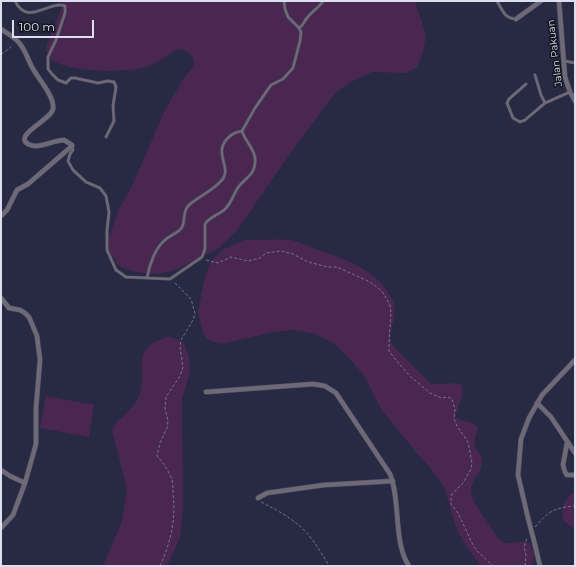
<!DOCTYPE html>
<style>
body{margin:0}
#map{position:relative;width:576px;height:567px;overflow:hidden;background:#282942;font-family:Montserrat,sans-serif}
canvas{display:block}
.frame{position:absolute;inset:0;border:2px solid #dddff0;pointer-events:none}
.scale{position:absolute;left:12px;top:20px;width:82px;height:18px;box-sizing:border-box;border:2px solid #dddff0;border-top:0;padding-left:5px;font-size:12px;line-height:14px;white-space:nowrap;color:#dddff0;-webkit-text-stroke:3px #13131e;paint-order:stroke}
</style>
<div id="map">
<canvas width="576" height="567"></canvas>
<div class="frame"></div>
<div class="scale">100 m</div>
</div>
<script>
const ctx = document.querySelector('canvas').getContext('2d');
ctx.lineJoin = 'round';
function fill(path, color) {
  ctx.fillStyle = color;
  ctx.fill(path, 'evenodd');
}
function strokePath(path, color, width, dash) {
  ctx.strokeStyle = color;
  ctx.lineWidth = width;
  ctx.lineCap = dash ? 'butt' : 'round';
  ctx.setLineDash(dash || []);
  ctx.stroke(path);
}
function drawText(font, color, halo, rows, align = 'center') {
  ctx.font = font + ' Montserrat,sans-serif';
  ctx.lineWidth = 3;
  ctx.setLineDash([]);
  ctx.textBaseline = 'middle';
  ctx.strokeStyle = halo;
  ctx.fillStyle = color;
  for (const [text, x, y, turn = 0] of rows) {
    ctx.save();
    ctx.translate(x, y);
    ctx.rotate((+turn || 0) * Math.PI / 180);
    ctx.textAlign = isNaN(turn) ? turn : align;
    if (halo) ctx.strokeText(text, 0, 0);
    ctx.fillText(text, 0, 0);
    ctx.restore();
  }
}
fill(new Path2D(`
 M 63,1 L 414,1 L 418,9 L 426,36 L 423,53 L 417,67 L 406,73 L 372,72 L 351,82 L 335,93 L 291,152 L 236,232 L 219,248 L 175,270 L 159,274 L 141,273 L 129,270 L 119,266 L 108,250 L 109,237 L 119,209 L 132,186 L 165,110 L 183,79 L 192,69 L 194,63 L 192,56 L 188,52 L 184,50 L 178,49 C 168,55 157,63 146,67 C 128,73 63,73 50,58 C 47,55 47,51 46,47 L 63,4 Z
 M 244,240 C 259,240 275,239 290,240 C 298,241 306,245 313,248 C 342,258 380,270 393,301 C 400,315 385,333 393,346 L 431,384 C 441,385 453,381 461,385 C 466,396 456,406 456,417 C 463,423 473,420 478,428 C 476,434 473,442 476,449 C 478,452 481,455 482,459 C 483,472 473,478 471,488 C 470,501 481,512 488,523 C 492,528 494,533 498,538 C 509,552 529,531 533,551 C 534,557 534,561 531,566 L 482,566 L 480,565 L 468,549 L 457,530 L 444,487 L 429,466 L 415,451 L 381,409 L 365,377 L 351,360 L 333,343 L 316,334 L 294,330 L 274,332 L 221,344 L 209,340 L 203,334 L 198,311 L 205,277 L 210,263 L 222,250 Z
 M 169,337 L 177,339 L 184,344 L 189,357 L 190,372 L 182,399 L 183,505 L 180,538 L 167,566 L 103,566 L 122,521 L 127,489 L 112,430 C 117,418 130,413 136,402 C 153,373 124,348 169,337 Z
 M 46,396 L 94,405 L 89,437 L 40,428 Z
 M 575,491 L 575,530 L 563,520 C 562,504 563,502 575,491 Z`), '#4a2751');
const service = new Path2D(`
 M 15,1 C 28,27 48,0 65,6 L 65,13 L 56,40 L 48,57 L 48,69 L 52,74 L 58,80 L 66,83 L 71,78 L 75,78 L 98,83 L 108,81 L 114,82 L 116,87 L 113,106 L 114,121 L 106,137
 M 497,1 C 503,11 504,18 516,19
 M 299,28 C 305,24 303,22 307,18 C 312,11 319,8 323,1
 M 565,61 L 575,63
 M 535,75 L 541,95 L 545,103
 M 526,84 L 509,99 L 507,103 L 513,118 L 520,122 L 525,120 L 545,103 L 570,92
 M 72,146 L 73,150 L 70,154 L 68,161 L 73,170 L 86,182 L 100,188 L 106,196 L 109,212 L 107,231 L 107,250 L 116,270 L 126,277 L 170,279 L 202,257 L 205,249 L 205,224 C 209,217 218,215 224,210 C 231,204 233,196 237,189 C 244,178 257,175 255,158 C 254,148 245,141 242,131 L 255,108 L 271,85 L 283,79 L 293,68 L 300,41 L 301,32 L 299,28 L 288,17 L 285,9 L 284,1
 M 147,278 C 149,266 155,248 165,240 C 170,235 179,233 182,227 C 186,220 182,211 189,205 C 199,196 211,192 221,181 C 234,168 211,153 229,137 C 233,133 236,132 242,131`);
const minor = new Path2D(`
 M 559,1 L 565,77 L 570,92 L 575,101
 M 516,19 L 541,1
 M 1,29 C 8,34 16,38 20,44 C 25,50 27,57 30,63 C 35,76 55,95 53,109 C 51,120 13,135 28,144 C 36,150 54,140 64,140 L 72,145 L 72,146 L 28,184 L 17,190 L 7,210 L 1,216
 M 1,298 L 9,308 L 20,310 L 25,313 L 29,317 L 37,336 L 40,360 L 36,408 L 36,444 L 25,483 L 13,515 L 1,528
 M 206,392 L 313,384 L 325,386 L 336,393 L 390,474 C 401,501 393,543 409,566
 M 537,403 L 551,417 L 575,453
 M 567,443 L 563,465 L 565,472 L 567,475 L 575,475
 M 1,470 L 10,476 L 25,483
 M 258,498 L 267,493 L 324,485 L 393,481
 M 528,518 L 518,475 L 521,439 L 529,418 L 542,395 L 575,360
 M 534,541 L 540,566`);
strokePath(service, '#45465e', 3.5);
strokePath(minor, '#45465e', 5.5);
strokePath(new Path2D(`
 M 1,54 L 5,52 L 13,45
 M 206,260 L 218,263 L 231,257 L 248,261 L 260,258 L 266,253 L 281,251 L 293,254 L 308,262 L 328,267 L 337,267 L 370,282 L 382,291 L 390,305 L 391,313 L 389,343 L 389,351 L 395,359 L 410,376 L 430,393 L 441,398 L 448,397 L 452,399 L 455,409 L 454,419 L 457,426 L 468,442 L 472,463 L 471,469 L 463,483 L 452,494 L 451,500 L 451,504 L 458,513 L 472,543 L 477,551 L 493,566
 M 261,502 C 297,520 309,530 329,566
 M 535,527 C 549,511 553,508 575,506
 M 160,566 C 171,542 176,519 173,493 C 173,487 173,482 171,477 C 167,469 163,462 157,456 L 160,443 L 167,428 L 168,421 L 165,408 L 166,397 L 180,376 L 183,367 L 180,347 L 181,340 L 193,320 L 195,313 L 191,299 L 174,282
 M 525,566 L 526,555 L 524,547 L 527,538`), '#74768b', 1, [3, 2]);
strokePath(service, '#6e6976', 2.5);
strokePath(minor, '#6e6976', 4.5);
const minorBridge = new Path2D(`
 M 528,518 L 534,541`);
strokePath(minorBridge, '#45465e', 5.5, []);
strokePath(minorBridge, '#6e6976', 4.5);
drawText('10px', '#dddff0', '#13131e', [
 ["Jalan Pakuan",555,53,-97]
]);
</script>
